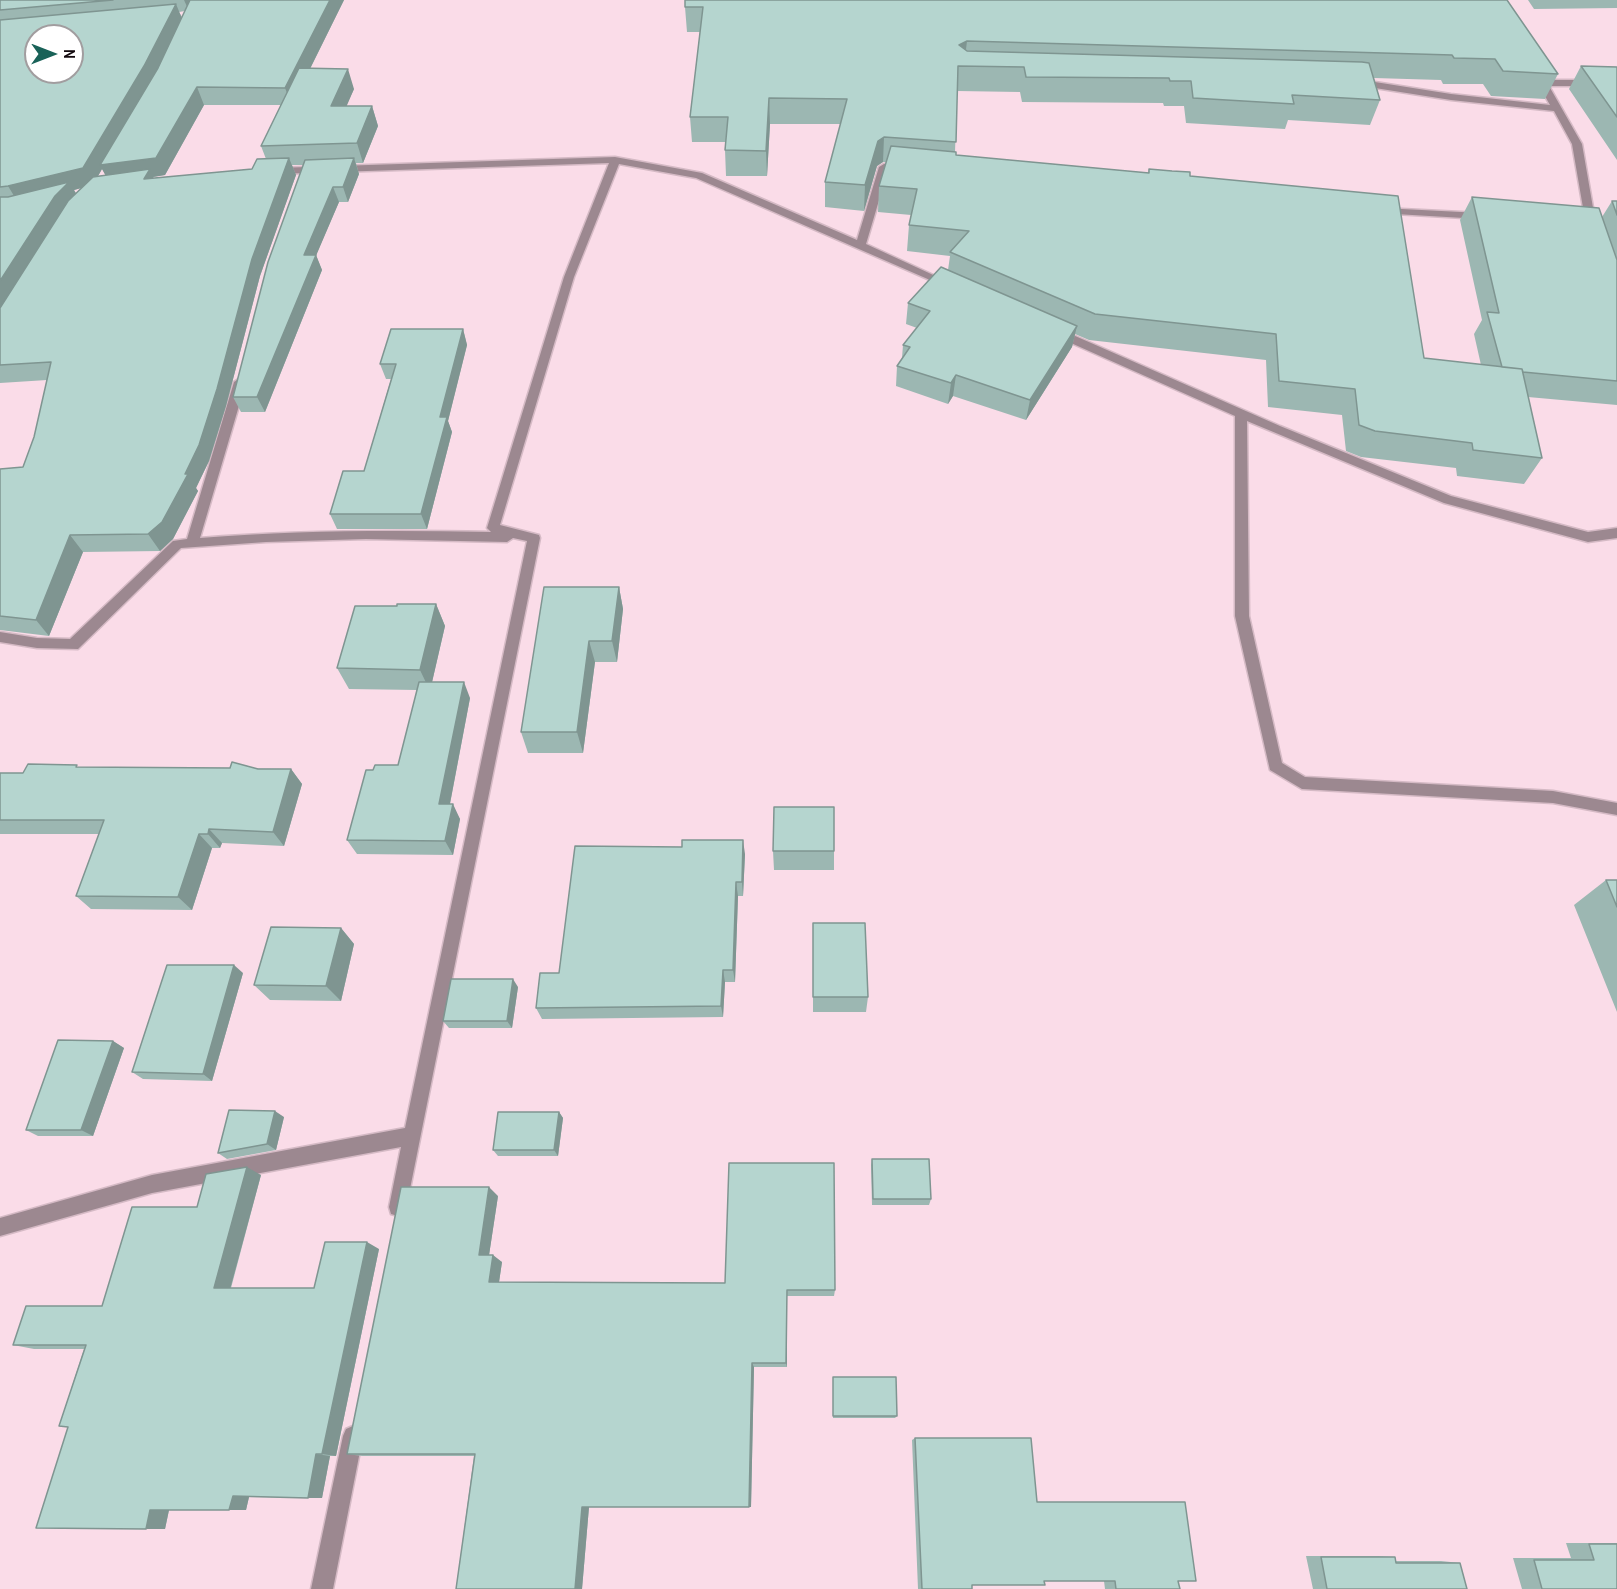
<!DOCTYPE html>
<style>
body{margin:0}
#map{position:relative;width:1617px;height:1589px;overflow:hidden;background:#fadce8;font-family:"Archivo Narrow",sans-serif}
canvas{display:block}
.north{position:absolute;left:24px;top:24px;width:60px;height:60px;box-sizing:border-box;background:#fff;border:2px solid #a19d9f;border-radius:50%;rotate:90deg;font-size:16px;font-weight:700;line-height:24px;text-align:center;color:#130a0e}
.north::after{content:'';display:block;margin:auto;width:21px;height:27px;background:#196258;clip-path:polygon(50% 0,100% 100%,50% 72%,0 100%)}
</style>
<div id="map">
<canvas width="1617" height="1589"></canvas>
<div class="north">N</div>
</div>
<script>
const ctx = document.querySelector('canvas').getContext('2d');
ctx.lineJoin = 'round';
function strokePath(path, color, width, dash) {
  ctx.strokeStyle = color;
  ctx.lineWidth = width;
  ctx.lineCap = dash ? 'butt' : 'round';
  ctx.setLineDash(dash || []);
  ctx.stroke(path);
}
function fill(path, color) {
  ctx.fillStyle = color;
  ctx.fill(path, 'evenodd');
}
const street = new Path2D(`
 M 1538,72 L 1546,80 L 1617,80 L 1617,86 L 1549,86 L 1582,144 L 1596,225 L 1595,227 L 1586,225 L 1572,144 L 1554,111 L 1451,100 L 1356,85 L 1351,82 L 1356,79 L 1451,94 L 1550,105 L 1533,75 Z
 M 615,157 L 702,173 L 857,240 L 879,167 L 884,164 L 907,166 L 909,168 L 904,171 L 888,170 L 866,244 L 955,285 L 954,287 L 946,287 L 696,178 L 619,164 L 574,277 L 500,525 L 539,535 L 540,538 L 405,1214 L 398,1216 L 391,1214 L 389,1207 L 401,1147 L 152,1193 L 0,1236 L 0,1218 L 152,1175 L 405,1128 L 527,541 L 513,538 L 507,542 L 366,539 L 266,542 L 181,548 L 78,649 L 37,648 L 0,642 L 0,632 L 37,638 L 70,639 L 173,541 L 187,539 L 234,382 L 240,378 L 246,382 L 200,538 C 297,530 393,530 491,532 L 487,528 L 564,277 L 609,163 L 276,174 L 271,171 L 276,168 Z
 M 1382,208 L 1481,213 L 1486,216 L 1481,219 L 1378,213 L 1377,211 Z
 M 1057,328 L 1280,426 L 1451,496 L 1588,532 L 1617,528 L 1617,538 L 1588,542 L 1444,503 L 1247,421 L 1249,616 L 1282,763 L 1305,777 L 1553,791 L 1617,803 L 1617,815 L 1553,803 L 1302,789 L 1270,770 L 1235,616 L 1235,416 L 1053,335 L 1053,329 Z
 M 353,1426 L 360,1429 L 363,1436 L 333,1589 L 311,1589 L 343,1436 L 346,1429 Z`);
strokePath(street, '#d5bac5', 3);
fill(street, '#9c8890');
fill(new Path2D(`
 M 0,0 L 344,0 L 310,69 L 354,89 L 346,106 L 372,106 L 378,126 L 363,163 L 356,163 L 359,174 L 348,202 L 339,202 L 316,255 L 322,270 L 265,412 L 241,412 L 233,397 L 303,165 L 292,165 L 296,175 L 260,276 L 226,406 L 209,461 L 196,488 L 198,491 L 173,539 L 160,551 L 83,552 L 49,636 L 0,630 L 0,469 L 23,467 L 34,437 L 47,380 L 0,383 ZM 185,11 L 182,17 L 179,12 ZM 204,105 L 281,105 L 261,146 L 266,159 L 252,169 L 154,178 L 153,177 L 165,175 ZM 102,169 L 106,175 L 98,176 ZM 81,188 L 76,193 L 74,190 Z
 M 1507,0 L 1558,74 L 1545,99 L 1491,96 L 1483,84 L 1443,84 L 1441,80 L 1374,78 L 1380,100 L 1370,125 L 1288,120 L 1285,129 L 1186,123 L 1184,106 L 1164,106 L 1163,103 L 1022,102 L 1020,92 L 957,91 L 955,152 L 956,155 L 1148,173 L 1149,169 L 1190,176 L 1424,358 L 1481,365 L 1474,334 L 1482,320 L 1460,220 L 1472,197 L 1602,217 L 1612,201 L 1617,201 L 1617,405 L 1528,397 L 1542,458 L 1524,484 L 1457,476 L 1456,468 L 1361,457 L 1346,451 L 1342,415 L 1268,407 L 1266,360 L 1089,340 L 1075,334 L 1072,347 L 1026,420 L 953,396 L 948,404 L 896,386 L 897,366 L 902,358 L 903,345 L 917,328 L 906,324 L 908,303 L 948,270 L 950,256 L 907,251 L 909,225 L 911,215 L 878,212 L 879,186 L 886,162 L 883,162 L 877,166 L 864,211 L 825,207 L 825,182 L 841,124 L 770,124 L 767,176 L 726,176 L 725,150 L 726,142 L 692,142 L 690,117 L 700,32 L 687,32 L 685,7 Z
 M 1528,0 L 1617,0 L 1617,8 L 1534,9 Z
 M 1581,66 L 1617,67 L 1617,160 L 1569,89 Z
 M 463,329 L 467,345 L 448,421 L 452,432 L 427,529 L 337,529 L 330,514 L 364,471 L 391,379 L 386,379 L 380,364 Z
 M 619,587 L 623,609 L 617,662 L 595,662 L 583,753 L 528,753 L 521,732 Z
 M 436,604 L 445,626 L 432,682 L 470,698 L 450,804 L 460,819 L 453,855 L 357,854 L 347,840 L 373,770 L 398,765 L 417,690 L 349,689 L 337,668 L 397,606 Z
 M 79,767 L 291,769 L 302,784 L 284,846 L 222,843 L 220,848 L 212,848 L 192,910 L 91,909 L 76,896 L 99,834 L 0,834 L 0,773 L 23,773 Z
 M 773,851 L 834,851 L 834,870 L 774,870 Z
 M 745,854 L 743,896 L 738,896 L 735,982 L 725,982 L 723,1017 L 542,1019 L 536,1008 Z
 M 1606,880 L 1617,880 L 1617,1012 L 1574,905 Z
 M 813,923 L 868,997 L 866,1012 L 813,1012 Z
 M 341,928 L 354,944 L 341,1001 L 270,1000 L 254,985 Z
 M 243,973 L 212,1081 L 143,1079 L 132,1072 Z
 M 518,987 L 512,1028 L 449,1028 L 443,1021 Z
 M 113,1041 L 124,1048 L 93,1136 L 38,1136 L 26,1130 Z
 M 559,1112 L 563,1118 L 558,1156 L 498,1156 L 493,1150 Z
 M 284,1117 L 276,1150 L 227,1159 L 218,1153 Z
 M 872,1159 L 931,1199 L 929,1205 L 872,1205 L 871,1165 Z
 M 261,1175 L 231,1288 L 314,1288 L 379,1249 L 336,1456 L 330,1456 L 322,1498 L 249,1497 L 246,1510 L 169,1510 L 165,1529 L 68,1427 L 59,1426 L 84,1349 L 34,1349 L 13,1345 L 102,1306 L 197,1207 Z
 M 498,1196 L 489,1255 L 502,1262 L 499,1282 L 835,1290 L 834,1296 L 787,1296 L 787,1367 L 754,1367 L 751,1507 L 589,1507 L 582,1589 L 456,1589 L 474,1456 L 362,1456 L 347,1454 Z
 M 833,1377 L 897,1416 L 895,1418 L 833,1418 Z
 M 915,1438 L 1037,1502 L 1178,1581 L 1180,1589 L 1105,1589 L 1104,1581 L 1044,1581 L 972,1585 L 972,1589 L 918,1589 L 912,1440 Z
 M 1566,1543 L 1617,1543 L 1617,1589 L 1522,1589 L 1513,1558 L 1571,1558 Z
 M 1306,1556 L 1378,1556 L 1395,1557 L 1396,1561 L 1441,1561 L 1460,1563 L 1467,1589 L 1313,1589 Z`), '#9cb7b2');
fill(new Path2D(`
 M 184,0 L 194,0 L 189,11 Z
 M 330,0 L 344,0 L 292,105 L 285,88 Z
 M 176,4 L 183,21 L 197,87 L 204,105 L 165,175 L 153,177 L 158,187 L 109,182 L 102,169 L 93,185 L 74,190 L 79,199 L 0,317 L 0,281 L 19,204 L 8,186 Z
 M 967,41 L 964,66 L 959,45 Z
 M 348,69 L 354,89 L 338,126 L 331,106 Z
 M 769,98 L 770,124 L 767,176 L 766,151 Z
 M 372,106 L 378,126 L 363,163 L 357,143 Z
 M 884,137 L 883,162 L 877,166 L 864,211 L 865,185 L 878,141 Z
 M 289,158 L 296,175 L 260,276 L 226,406 L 209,461 L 196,488 L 198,491 L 173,539 L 160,551 L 148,534 L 185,474 L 252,259 Z
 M 354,158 L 359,174 L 348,202 L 343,187 Z
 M 333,187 L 339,202 L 310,270 L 304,255 Z
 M 316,255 L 322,270 L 265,412 L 257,397 Z
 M 1077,326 L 1072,347 L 1026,420 L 1030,400 Z
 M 463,329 L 467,345 L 448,421 L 452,432 L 427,529 L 421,514 L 440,417 Z
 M 956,375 L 953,396 L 948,404 L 951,383 Z
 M 70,535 L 83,552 L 49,636 L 36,620 Z
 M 619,587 L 623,609 L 617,662 L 612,641 Z
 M 436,604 L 445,626 L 430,691 L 420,670 Z
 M 589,641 L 595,662 L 583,753 L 577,732 Z
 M 464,682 L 470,698 L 447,819 L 439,804 Z
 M 291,769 L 302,784 L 284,846 L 273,832 Z
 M 453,804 L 460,819 L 453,855 L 445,841 Z
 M 209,829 L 222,843 L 220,848 L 208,834 Z
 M 199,834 L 212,848 L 192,910 L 178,897 Z
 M 743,840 L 745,854 L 743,896 L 742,882 Z
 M 736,882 L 738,896 L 735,982 L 733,970 Z
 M 341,928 L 354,944 L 341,1001 L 326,986 Z
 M 234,965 L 243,973 L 212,1081 L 203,1074 Z
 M 723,970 L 725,982 L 723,1017 L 721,1006 Z
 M 513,979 L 518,987 L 512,1028 L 507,1021 Z
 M 113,1041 L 124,1048 L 93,1136 L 81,1130 Z
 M 275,1111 L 284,1117 L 276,1150 L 267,1144 Z
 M 559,1112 L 563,1118 L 558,1156 L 554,1150 Z
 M 247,1167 L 261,1175 L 229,1293 L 214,1288 Z
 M 489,1187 L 498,1196 L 488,1262 L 479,1255 Z
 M 367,1242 L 379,1249 L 336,1456 L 322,1454 Z
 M 493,1255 L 502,1262 L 498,1289 L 489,1282 Z
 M 787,1290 L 787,1367 L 786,1363 Z
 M 752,1363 L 754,1367 L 751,1507 L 749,1507 Z
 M 316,1454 L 330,1456 L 322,1498 L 308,1498 Z
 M 233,1496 L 249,1497 L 246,1510 L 229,1510 Z
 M 582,1507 L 589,1507 L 582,1589 L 575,1589 Z
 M 150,1510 L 169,1510 L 165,1529 L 146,1529 Z`), '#7f9591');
const building = new Path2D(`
 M 0,0 L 113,0 L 0,10 Z
 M 190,0 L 330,0 L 285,88 L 197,87 L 156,158 L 100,165 L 158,68 Z
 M 685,0 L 1507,0 L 1558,74 L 1503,71 L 1495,59 L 1454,58 L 1452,55 L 967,41 L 959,45 L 967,51 L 1362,62 L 1369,63 L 1380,100 L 1292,95 L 1294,104 L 1193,98 L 1191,81 L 1170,81 L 1169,78 L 1026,77 L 1024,67 L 958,66 L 956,142 L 884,137 L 878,141 L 865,185 L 825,182 L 847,99 L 769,98 L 766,151 L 725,150 L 728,117 L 690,117 L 703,7 L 685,7 Z
 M 176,4 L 144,66 L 83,168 L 8,186 L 0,187 L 0,20 ZM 36,36 L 72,36 L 72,72 L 36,72 Z
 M 1581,66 L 1617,67 L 1617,117 Z
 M 299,68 L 348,69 L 331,106 L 372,106 L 357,143 L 261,146 Z
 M 891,146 L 956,152 L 956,155 L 1149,173 L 1149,169 L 1172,171 L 1190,172 L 1190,176 L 1398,196 L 1424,358 L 1522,369 L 1542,458 L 1473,450 L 1472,443 L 1375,431 L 1359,425 L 1355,389 L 1279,381 L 1276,334 L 1095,314 L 950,252 L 969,231 L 909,225 L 917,189 L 879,186 Z
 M 289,158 L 252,259 L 217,389 L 199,445 L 185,474 L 188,474 L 162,522 L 148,534 L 70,535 L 36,620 L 0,616 L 0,469 L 23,467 L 34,437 L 51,362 L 0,365 L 0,308 L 68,201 L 93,177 L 150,169 L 144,179 L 252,169 L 257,159 Z
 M 354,158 L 343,187 L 333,187 L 304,255 L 316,255 L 257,397 L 233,397 L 268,262 L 305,160 Z
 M 69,182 L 55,196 L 0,281 L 0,197 L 8,197 Z
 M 1472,197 L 1599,208 L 1617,260 L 1617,381 L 1523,372 L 1522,369 L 1502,367 L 1487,312 L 1499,313 Z
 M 1612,201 L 1617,201 L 1617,215 Z
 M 941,267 L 1077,326 L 1030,400 L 956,375 L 951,383 L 897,366 L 910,347 L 903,345 L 930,311 L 908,303 Z
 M 391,329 L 463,329 L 440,417 L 447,417 L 421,514 L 330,514 L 343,471 L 364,471 L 396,364 L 380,364 Z
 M 544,587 L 619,587 L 612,641 L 589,641 L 577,732 L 521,732 Z
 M 397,604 L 436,604 L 420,670 L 337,668 L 355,606 L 397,606 Z
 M 419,682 L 464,682 L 439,804 L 453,804 L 445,841 L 347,840 L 366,770 L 373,770 L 375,765 L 398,765 Z
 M 232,762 L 258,769 L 291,769 L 273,832 L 209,829 L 208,834 L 199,834 L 178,897 L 76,896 L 104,820 L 0,820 L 0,773 L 23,773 L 28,764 L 77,765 L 76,767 L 230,768 Z
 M 774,807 L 834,807 L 834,851 L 773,851 Z
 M 682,840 L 743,840 L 742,882 L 736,882 L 733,970 L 723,970 L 721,1006 L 536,1008 L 540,973 L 559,973 L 575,846 L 682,847 Z
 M 1606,880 L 1617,880 L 1617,907 Z
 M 813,923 L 865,923 L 868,997 L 813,997 Z
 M 271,927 L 341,928 L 326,986 L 254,985 Z
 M 167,965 L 234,965 L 203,1074 L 132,1072 Z
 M 451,979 L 513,979 L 507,1021 L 443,1021 Z
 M 58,1040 L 113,1041 L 81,1130 L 26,1130 Z
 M 229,1110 L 275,1111 L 267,1144 L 218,1153 Z
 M 498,1112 L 559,1112 L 554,1150 L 493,1150 Z
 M 872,1159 L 929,1159 L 931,1199 L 873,1199 Z
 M 729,1163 L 834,1163 L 835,1290 L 787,1290 L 786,1363 L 752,1363 L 749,1507 L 582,1507 L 575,1589 L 456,1589 L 475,1454 L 347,1454 L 401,1187 L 489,1187 L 479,1255 L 493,1255 L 489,1282 L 725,1283 Z
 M 247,1167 L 214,1288 L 314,1288 L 325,1242 L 367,1242 L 322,1454 L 316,1454 L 308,1498 L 233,1496 L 229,1510 L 150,1510 L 146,1529 L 36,1528 L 68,1427 L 59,1426 L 86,1345 L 13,1345 L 26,1306 L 102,1306 L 132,1207 L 197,1207 L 206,1174 Z
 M 833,1377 L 896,1377 L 897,1416 L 833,1416 Z
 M 915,1438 L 1031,1438 L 1037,1502 L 1185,1502 L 1196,1581 L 1178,1581 L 1180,1589 L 1116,1589 L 1115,1581 L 1044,1581 L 1045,1585 L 972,1585 L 972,1589 L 922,1589 Z
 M 1589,1544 L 1617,1544 L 1617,1589 L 1542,1589 L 1534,1560 L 1594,1560 Z
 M 1321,1557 L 1395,1557 L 1396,1563 L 1460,1563 L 1467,1589 L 1327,1589 Z`);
fill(building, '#b5d5cf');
strokePath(building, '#7f9591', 1.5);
</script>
